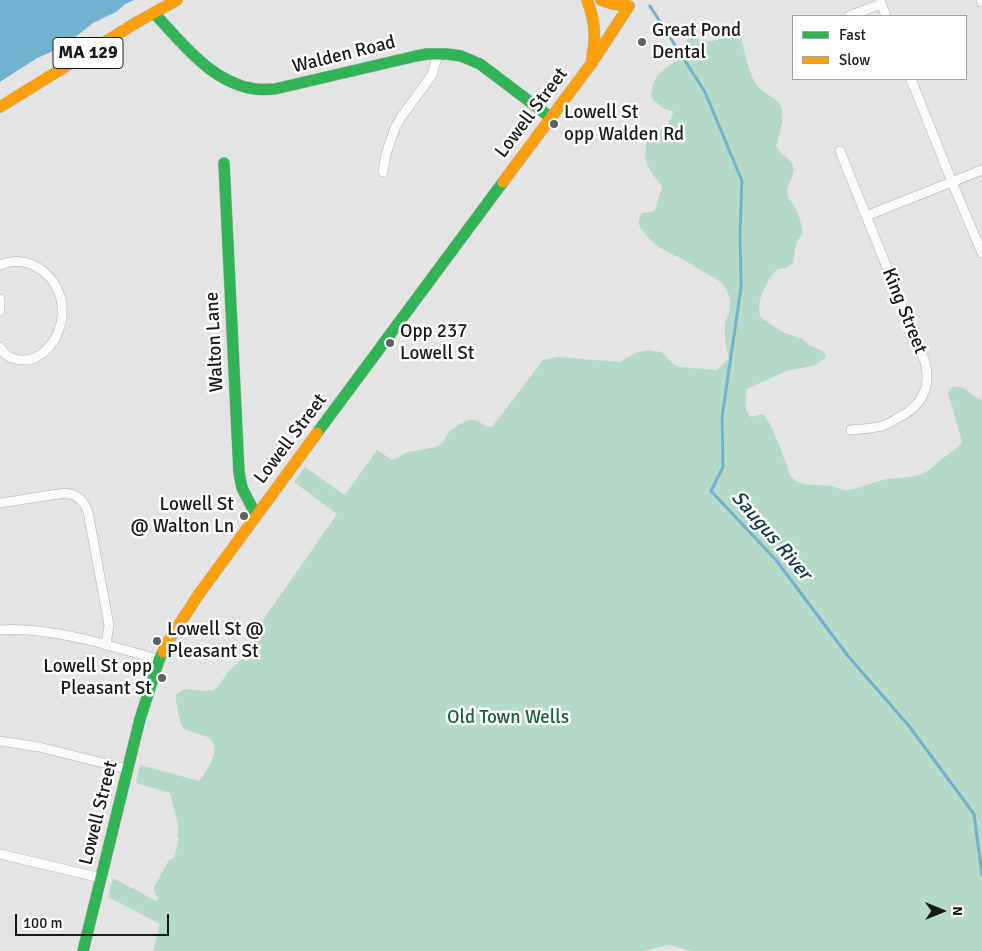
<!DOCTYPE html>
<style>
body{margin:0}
#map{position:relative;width:982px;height:951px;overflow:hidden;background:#e4e4e4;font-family:Signika,sans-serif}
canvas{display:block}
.legend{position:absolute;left:792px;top:15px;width:175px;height:65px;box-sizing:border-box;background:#fff;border:1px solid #a3a3a3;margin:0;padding:6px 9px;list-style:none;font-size:15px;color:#191919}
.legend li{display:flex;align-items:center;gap:10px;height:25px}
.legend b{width:25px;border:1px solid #a3a3a3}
.north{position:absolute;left:917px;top:886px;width:50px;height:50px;-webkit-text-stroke:4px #fff;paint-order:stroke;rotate:90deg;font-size:14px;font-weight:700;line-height:20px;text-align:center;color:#191919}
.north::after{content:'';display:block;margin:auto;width:18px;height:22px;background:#191919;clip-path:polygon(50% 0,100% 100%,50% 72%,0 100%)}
.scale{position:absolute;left:15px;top:914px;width:154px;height:22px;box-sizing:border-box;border:2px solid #191919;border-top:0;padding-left:6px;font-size:15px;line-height:18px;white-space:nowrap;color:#191919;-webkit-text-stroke:4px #fff;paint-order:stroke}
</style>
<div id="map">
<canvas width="982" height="951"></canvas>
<ul class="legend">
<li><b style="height:6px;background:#30b455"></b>Fast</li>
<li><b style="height:6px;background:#ff9f0a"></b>Slow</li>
</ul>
<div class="north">N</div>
<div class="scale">100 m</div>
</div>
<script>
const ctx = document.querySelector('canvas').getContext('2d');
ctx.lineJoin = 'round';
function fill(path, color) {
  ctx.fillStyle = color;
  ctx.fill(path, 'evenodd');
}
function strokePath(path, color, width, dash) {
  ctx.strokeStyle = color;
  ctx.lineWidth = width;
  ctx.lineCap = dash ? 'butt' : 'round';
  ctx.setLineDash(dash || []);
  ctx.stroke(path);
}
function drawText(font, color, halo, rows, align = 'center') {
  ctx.font = font + ' Signika,sans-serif';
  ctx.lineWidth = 5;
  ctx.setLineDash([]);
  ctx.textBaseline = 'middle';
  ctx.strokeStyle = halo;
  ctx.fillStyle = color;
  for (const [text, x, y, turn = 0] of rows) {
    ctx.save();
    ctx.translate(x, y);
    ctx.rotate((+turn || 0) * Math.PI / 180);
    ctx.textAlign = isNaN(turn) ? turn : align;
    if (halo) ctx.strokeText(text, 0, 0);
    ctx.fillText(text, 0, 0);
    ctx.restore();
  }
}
fill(new Path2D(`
 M 738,35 L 741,36 C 745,52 747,70 756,84 C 762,92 770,95 777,101 C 788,109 780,134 776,145 C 779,155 790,157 793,166 C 796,176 784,186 788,196 C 789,200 793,203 794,206 C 799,214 801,223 803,232 L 796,244 L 793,263 L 786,268 L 778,269 L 769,278 L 760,299 L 759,311 L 761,318 L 783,332 L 802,339 L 809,345 L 824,352 L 826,357 L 816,365 L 787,371 L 747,389 C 746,398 743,411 751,417 L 763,414 C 771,424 774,434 779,445 C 782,452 785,459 787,466 C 788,470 788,473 791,477 C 804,489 816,483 831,486 C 836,487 841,490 846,490 C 854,491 873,482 882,480 C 896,477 910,479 924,473 C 931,469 936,464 942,459 C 949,453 957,450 962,442 L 948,393 L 952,387 C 968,385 969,396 982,400 L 982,951 L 691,951 L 669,945 L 642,951 L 153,951 L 160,924 L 108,897 L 113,878 L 156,901 L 158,898 L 154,891 L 154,887 L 169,860 L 174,858 L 179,838 L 177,837 L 178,824 L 170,793 L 136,783 L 140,765 L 199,781 C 206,773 222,748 210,739 C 207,736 200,734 196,733 C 191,731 184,730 182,726 C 180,724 175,698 176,695 L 184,689 L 205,691 L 213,690 L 220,684 L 228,672 L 241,660 L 256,630 L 337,514 L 294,482 L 305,467 L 345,495 L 377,450 L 392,460 C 397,459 401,455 406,453 C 417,449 431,450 441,444 C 444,442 445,438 447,435 C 452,428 462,422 470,420 C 478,418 483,427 492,427 L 543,360 L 557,357 L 620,362 L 635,353 L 648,350 L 654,351 L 661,352 L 665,355 L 673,364 L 679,367 L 717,370 L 729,358 C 726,349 724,333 725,323 C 726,319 728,316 729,312 C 732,298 728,286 715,278 C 704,273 695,266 684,260 C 666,251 655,248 643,231 C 638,225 637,220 642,213 L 651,212 L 655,210 L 662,187 C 659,181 655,178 652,173 C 644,162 644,150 648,137 C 660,129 670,127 673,112 L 662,108 L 651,97 C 653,73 662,71 680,58 L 681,52 L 688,38 C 695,38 701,41 709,41 C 718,41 728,36 738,35 Z`), '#b5dac7');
fill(new Path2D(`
 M 0,0 L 134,0 L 125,4 L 116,12 L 93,23 L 74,38 L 49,53 L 37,58 L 0,82 Z`), '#71b2d0');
strokePath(new Path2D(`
 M 650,6 L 705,92 L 742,181 L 740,231 L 741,288 L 722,417 L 723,467 L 711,491 L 776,560 L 848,656 L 909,726 L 974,814 L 982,875`), '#71b2d0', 3);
const street = new Path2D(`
 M 880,0 L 886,16
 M 981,0 L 982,2
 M 849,16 L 881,4
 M 911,79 L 952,182 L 982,253
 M 840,151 L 925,362 C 932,389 921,407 896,419 C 892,422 887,424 882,426 C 872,429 861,429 851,430
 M 383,172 L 386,154 L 395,128 L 402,116 L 432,75 L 438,54
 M 866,216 L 982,170
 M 0,265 C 13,259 29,261 40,269 C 68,288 69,327 46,350 C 38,358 27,362 15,359 C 8,357 3,353 0,347
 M 0,299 L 0,311
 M 0,503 L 65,493 C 77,494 84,501 88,512 L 109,625 L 106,645
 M 0,630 C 33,628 64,634 96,642 C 117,648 138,653 159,660
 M 0,741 L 39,747 L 127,769
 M 0,854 L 101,878`);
const fast = new Path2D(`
 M 154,13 C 182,43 212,83 255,89 C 262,90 269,89 275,89 L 416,56 L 427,54 L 447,54 L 461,56 L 480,64 L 550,117
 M 224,163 L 239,473 L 242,488 L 256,515
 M 317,433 L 503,182
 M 83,951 L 140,719 L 159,660 L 163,652`);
const slow = new Path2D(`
 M 587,0 C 596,23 596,40 591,64
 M 601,0 L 613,4 L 629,6
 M 0,107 L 134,24 L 177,0
 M 503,182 L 591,64 L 629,6
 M 163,652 L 169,640 L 199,594 L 317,433`);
strokePath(street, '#b1b1b1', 10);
strokePath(fast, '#b1b1b1', 12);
strokePath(slow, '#b1b1b1', 12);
strokePath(street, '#fbfbfb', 9);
strokePath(fast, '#30b455', 11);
strokePath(slow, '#ff9f0a', 11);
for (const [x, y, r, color] of [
 [642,42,5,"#606060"],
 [554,124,5,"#606060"],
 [390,343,5,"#606060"],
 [244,516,5,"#606060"],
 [157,641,5,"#606060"],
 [162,678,5,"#606060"]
]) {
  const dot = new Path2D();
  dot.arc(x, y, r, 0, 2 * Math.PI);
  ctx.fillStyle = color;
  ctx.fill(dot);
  strokePath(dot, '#fff', 2);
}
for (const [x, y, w] of [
 [88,53,70]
]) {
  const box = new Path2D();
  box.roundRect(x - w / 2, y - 15.5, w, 31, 4);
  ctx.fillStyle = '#fff';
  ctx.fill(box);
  strokePath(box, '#191919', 1);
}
drawText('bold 18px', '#191919', null, [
 ["MA 129",88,53]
]);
drawText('19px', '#191919', '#fff', [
 ["Great Pond",652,31],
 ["Dental",652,53],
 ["Lowell St",564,113],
 ["opp Walden Rd",564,135],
 ["Opp 237",400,332],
 ["Lowell St",400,354],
 ["Lowell St",234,505,"right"],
 ["@ Walton Ln",234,527,"right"],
 ["Lowell St @",167,630],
 ["Pleasant St",167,652],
 ["Lowell St opp",152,667,"right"],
 ["Pleasant St",152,689,"right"]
], 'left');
drawText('19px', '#191919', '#fff', [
 ["Walden Road",344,55,-14],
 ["Lowell Street",532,113,-53],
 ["King Street",904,311,68],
 ["Walton Lane",215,342,-93],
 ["Lowell Street",291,439,-53],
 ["Lowell Street",99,813,-76]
]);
drawText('19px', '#1c5f43', '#fff', [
 ["Old Town Wells",508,718]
]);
drawText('italic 20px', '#0d3649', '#fff', [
 ["Saugus River",771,536,49]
]);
</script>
